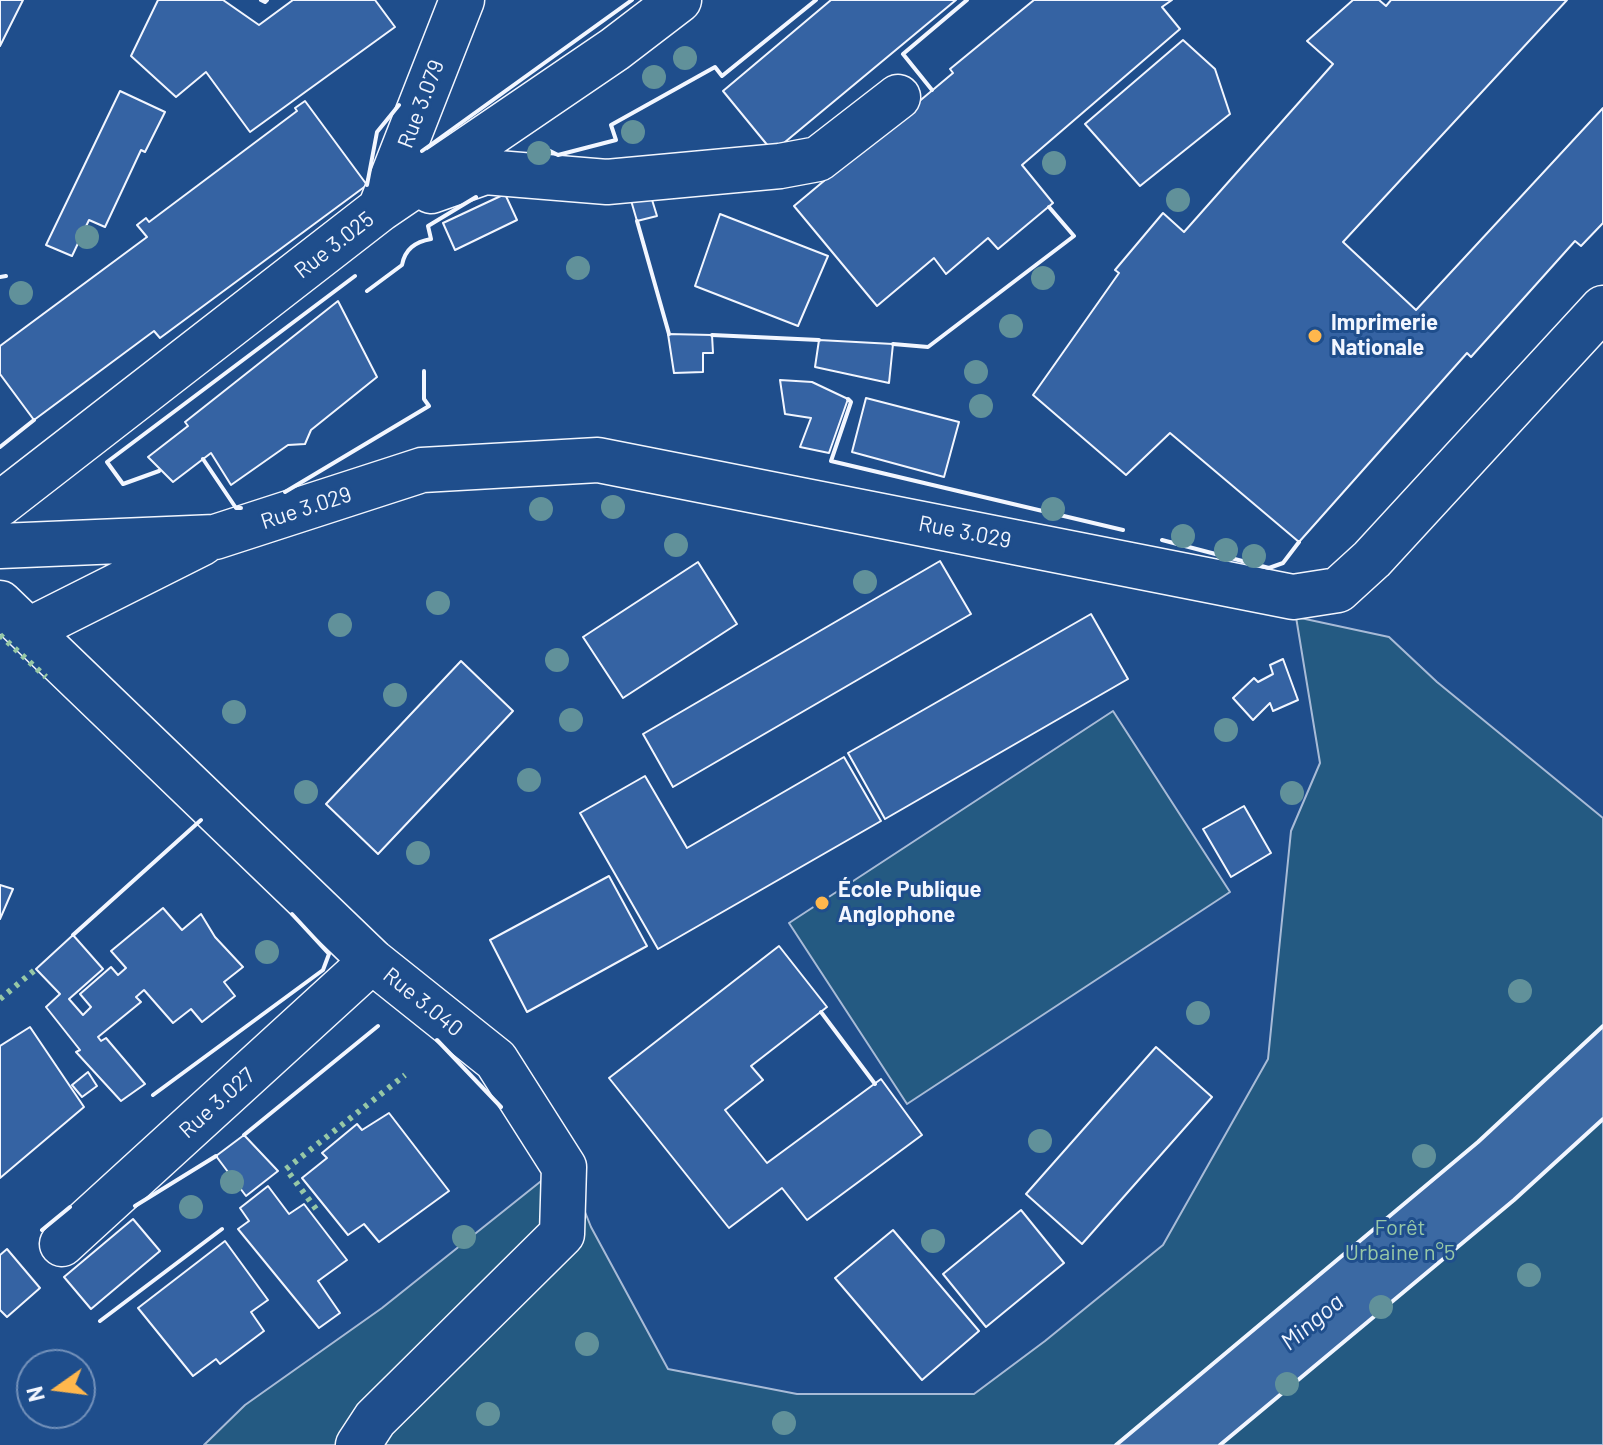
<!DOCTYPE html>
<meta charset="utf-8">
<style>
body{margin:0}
#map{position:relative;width:1603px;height:1445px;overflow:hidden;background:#1f4e8c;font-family:Barlow,sans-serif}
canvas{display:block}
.north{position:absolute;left:16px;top:1349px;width:80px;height:80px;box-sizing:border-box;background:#1f4e8c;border:2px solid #7391ba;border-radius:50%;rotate:256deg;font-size:22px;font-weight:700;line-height:32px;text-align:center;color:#f2f6ff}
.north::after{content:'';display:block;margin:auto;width:28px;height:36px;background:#ffb74d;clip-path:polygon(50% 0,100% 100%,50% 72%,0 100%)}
</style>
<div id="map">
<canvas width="1603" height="1445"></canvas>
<div class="north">N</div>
</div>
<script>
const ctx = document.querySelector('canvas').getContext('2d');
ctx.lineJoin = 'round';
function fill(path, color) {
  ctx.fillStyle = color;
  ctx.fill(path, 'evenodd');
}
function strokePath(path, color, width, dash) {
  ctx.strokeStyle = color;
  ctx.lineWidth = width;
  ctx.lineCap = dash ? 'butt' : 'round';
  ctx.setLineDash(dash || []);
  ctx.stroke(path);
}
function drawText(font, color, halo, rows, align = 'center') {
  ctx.font = font + ' Barlow,sans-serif';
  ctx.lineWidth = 6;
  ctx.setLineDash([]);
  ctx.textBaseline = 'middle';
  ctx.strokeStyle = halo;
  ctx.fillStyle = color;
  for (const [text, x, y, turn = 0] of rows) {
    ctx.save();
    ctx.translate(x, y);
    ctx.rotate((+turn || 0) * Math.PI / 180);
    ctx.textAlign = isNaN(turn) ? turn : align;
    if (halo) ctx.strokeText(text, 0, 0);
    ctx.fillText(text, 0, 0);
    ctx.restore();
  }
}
const green = new Path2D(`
 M 1296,617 L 1389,637 L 1437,682 L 1603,818 L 1603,1445 L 204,1445 L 245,1405 L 382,1308 L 565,1162 L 591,1227 L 668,1369 L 797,1394 L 974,1394 L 1045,1341 L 1163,1245 L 1268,1059 L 1291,831 L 1320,763 Z
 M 1113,711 L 1230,892 L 907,1104 L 789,923 Z`);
fill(green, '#245a82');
strokePath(green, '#a8bbd7', 2);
const water = new Path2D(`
 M 1603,1026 L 1603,1119 L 1514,1200 L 1220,1445 L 1116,1445 L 1478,1142 Z`);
fill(water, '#3b69a3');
strokePath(water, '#a8bbd7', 2);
const building = new Path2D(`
 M 0,0 L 23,0 L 0,46 Z
 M 158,0 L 223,0 L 259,25 L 293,0 L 375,0 L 395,27 L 250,132 L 206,72 L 176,97 L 131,56 Z
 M 831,0 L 956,0 L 773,152 L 723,91 Z
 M 1034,0 L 1172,0 L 1162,7 L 1180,29 L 1022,165 L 1053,203 L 998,249 L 988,238 L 946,274 L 934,258 L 877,306 L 794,206 L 953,73 L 950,69 Z
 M 1353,0 L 1379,0 L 1386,6 L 1391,0 L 1567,0 L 1343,242 L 1416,310 L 1603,108 L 1603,223 L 1581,246 L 1575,241 L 1471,357 L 1467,353 L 1299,542 L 1170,433 L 1126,475 L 1033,395 L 1119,273 L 1115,270 L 1163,213 L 1184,232 L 1333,64 L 1307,41 Z
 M 1183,40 L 1215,69 L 1230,114 L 1140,186 L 1085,124 Z
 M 120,91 L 165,112 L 145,152 L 141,150 L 105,227 L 89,220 L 72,256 L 46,245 Z
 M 305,101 L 367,185 L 160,338 L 154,331 L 34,420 L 0,374 L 0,346 L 147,237 L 137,225 L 146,218 L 149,222 L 297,111 L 295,108 Z
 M 649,190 L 657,216 L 637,221 L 630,197 Z
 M 505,194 L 517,220 L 455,250 L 443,223 Z
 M 720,214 L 828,256 L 798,326 L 695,286 Z
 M 338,301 L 377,377 L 311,430 L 305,444 L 288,445 L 231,485 L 211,453 L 173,482 L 148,457 L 188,426 L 185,422 Z
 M 668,334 L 712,335 L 713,353 L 703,353 L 703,372 L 674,373 Z
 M 819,340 L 893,344 L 889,383 L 815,367 Z
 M 780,380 L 812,382 L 848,399 L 829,453 L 800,447 L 811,418 L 785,414 Z
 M 866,398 L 959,422 L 944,477 L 852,452 Z
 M 940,561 L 971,614 L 673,787 L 643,734 Z
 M 698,562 L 737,624 L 623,698 L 583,637 Z
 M 1091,614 L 1128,679 L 885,819 L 848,753 Z
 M 1283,659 L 1298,700 L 1273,711 L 1270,703 L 1253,720 L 1233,698 L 1254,678 L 1258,682 L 1273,674 L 1270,665 Z
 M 461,661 L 513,711 L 378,854 L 326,804 Z
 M 844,757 L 881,821 L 658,949 L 580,813 L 645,776 L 687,848 Z
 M 1244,806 L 1271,853 L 1231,877 L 1203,829 Z
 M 609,876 L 647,946 L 527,1012 L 490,940 Z
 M 0,885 L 13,889 L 0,919 Z
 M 163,908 L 182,930 L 201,914 L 215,937 L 243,967 L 224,982 L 235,996 L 202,1022 L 191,1009 L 173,1023 L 144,990 L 136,997 L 141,1002 L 98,1037 L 101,1041 L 106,1038 L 145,1084 L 121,1101 L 76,1052 L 80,1050 L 46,1007 L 60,994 L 36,969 L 73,935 L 103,969 L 69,999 L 83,1015 L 91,1007 L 80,994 L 111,967 L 118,975 L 126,968 L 111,951 Z
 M 779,946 L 827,1007 L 751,1066 L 763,1080 L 725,1110 L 767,1163 L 881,1079 L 922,1135 L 807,1220 L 782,1188 L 729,1228 L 609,1078 Z
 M 30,1027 L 84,1107 L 0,1178 L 0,1046 Z
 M 1156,1047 L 1212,1097 L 1082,1244 L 1026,1194 Z
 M 88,1072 L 97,1086 L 82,1097 L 72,1085 Z
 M 389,1113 L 449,1191 L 379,1242 L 364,1224 L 348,1235 L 302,1178 L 327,1158 L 322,1153 L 357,1124 L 362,1130 Z
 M 244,1135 L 278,1171 L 246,1196 L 216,1156 Z
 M 268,1186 L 289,1214 L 304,1204 L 347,1260 L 318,1281 L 340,1313 L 319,1328 L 238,1229 L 249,1221 L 240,1208 Z
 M 1021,1210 L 1064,1263 L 986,1327 L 943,1274 Z
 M 133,1219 L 160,1251 L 91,1309 L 64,1277 Z
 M 893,1230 L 979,1331 L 922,1380 L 835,1278 Z
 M 225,1241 L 268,1300 L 251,1312 L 264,1331 L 220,1364 L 216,1359 L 193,1376 L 138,1308 Z
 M 7,1249 L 40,1288 L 7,1317 L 0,1310 L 0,1255 Z`);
fill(building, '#3563a3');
strokePath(building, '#f2f6ff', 2);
const minor = new Path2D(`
 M 431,191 L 485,172 L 607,182 L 780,166 L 818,159 L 898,97
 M 380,209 L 462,0
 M 0,504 L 380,209 L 615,49 L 679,0
 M 0,546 L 215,537 L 422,470 L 598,460 L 1293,597 L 1338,590 L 1372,559 L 1603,308
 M 0,603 L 372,961 L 496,1060 L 564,1167 L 562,1234 L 375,1419 L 358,1445
 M 29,630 L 202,543
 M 62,1244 L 372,961`);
strokePath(minor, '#f2f6ff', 47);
strokePath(minor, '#1f4e8c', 44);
strokePath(new Path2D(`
 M 0,635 L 46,677
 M 0,999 L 36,969
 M 316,1209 L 286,1169 L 405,1075`), '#97c8a6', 6, [4, 6]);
strokePath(new Path2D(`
 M 261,0 L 265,2 L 267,0
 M 932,90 L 903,54 L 967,0
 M 542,147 L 558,155 L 616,140 L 611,125 L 715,67 L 722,76 L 816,0
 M 422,151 L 632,0
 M 367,185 L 377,132 L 399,105
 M 637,221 L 669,334
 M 0,277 L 6,276
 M 367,291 L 402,265 C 405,249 415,242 431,239 L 428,226 L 476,197
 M 712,335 L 819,340
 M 893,344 L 928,347 L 1074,236 L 1049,207
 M 848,399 L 851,402 L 831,461 L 1123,530
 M 0,447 L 34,420
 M 203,459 L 236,508 L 241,508
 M 159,471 L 123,484 L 107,462 L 355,276
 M 285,492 L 429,406 L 424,399 L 424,371
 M 1162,540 L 1269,568 L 1283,563 L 1299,542
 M 73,935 L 201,820
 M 821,1012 L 875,1084
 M 437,1040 L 501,1107
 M 153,1095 L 323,970 L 329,954 L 292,914
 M 244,1135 L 378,1026
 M 135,1206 L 216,1156
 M 42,1230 L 70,1207
 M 100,1321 L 222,1229
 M 1116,1445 L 1478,1142 L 1603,1026
 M 1220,1445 L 1514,1200 L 1603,1119`), '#f2f6ff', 4);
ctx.fillStyle = '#61919a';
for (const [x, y] of [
 [685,58],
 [654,77],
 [633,132],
 [539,153],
 [1054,163],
 [1178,200],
 [87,237],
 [578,268],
 [1043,278],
 [21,293],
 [1011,326],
 [976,372],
 [981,406],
 [613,507],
 [541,509],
 [1053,509],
 [1183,536],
 [676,545],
 [1226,550],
 [1254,556],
 [865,582],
 [438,603],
 [340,625],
 [557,660],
 [395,695],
 [234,712],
 [571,720],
 [1226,730],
 [529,780],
 [306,792],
 [1292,793],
 [418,853],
 [267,952],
 [1520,991],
 [1198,1013],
 [1040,1141],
 [1424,1156],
 [232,1182],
 [191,1207],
 [464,1237],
 [933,1241],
 [1529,1275],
 [1381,1307],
 [587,1344],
 [1287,1384],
 [488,1414],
 [784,1423]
]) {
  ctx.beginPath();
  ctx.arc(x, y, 12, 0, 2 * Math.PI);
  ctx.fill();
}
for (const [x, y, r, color] of [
 [1315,336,8,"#ffb74d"],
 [822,903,8,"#ffb74d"]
]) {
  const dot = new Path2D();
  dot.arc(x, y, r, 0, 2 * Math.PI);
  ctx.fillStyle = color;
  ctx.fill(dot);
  strokePath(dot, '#1f4e8c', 3);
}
drawText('22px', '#f2f6ff', '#1f4e8c', [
 ["Rue 3.079",421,104,-69],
 ["Rue 3.025",334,245,-38],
 ["Rue 3.029",306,508,-18],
 ["Rue 3.029",965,532,11],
 ["Rue 3.040",423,1002,39],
 ["Rue 3.027",217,1103,-42]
]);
drawText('bold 22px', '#f2f6ff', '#1f4e8c', [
 ["Imprimerie",1331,323],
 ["Nationale",1331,348],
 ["École Publique",838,890],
 ["Anglophone",838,915]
], 'left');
drawText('22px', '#97c8a6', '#1f4e8c', [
 ["Forêt",1400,1228],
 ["Urbaine n°5",1400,1253]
]);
drawText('italic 24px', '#f2f6ff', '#1f4e8c', [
 ["Mingoa",1312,1322,-40]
]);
</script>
